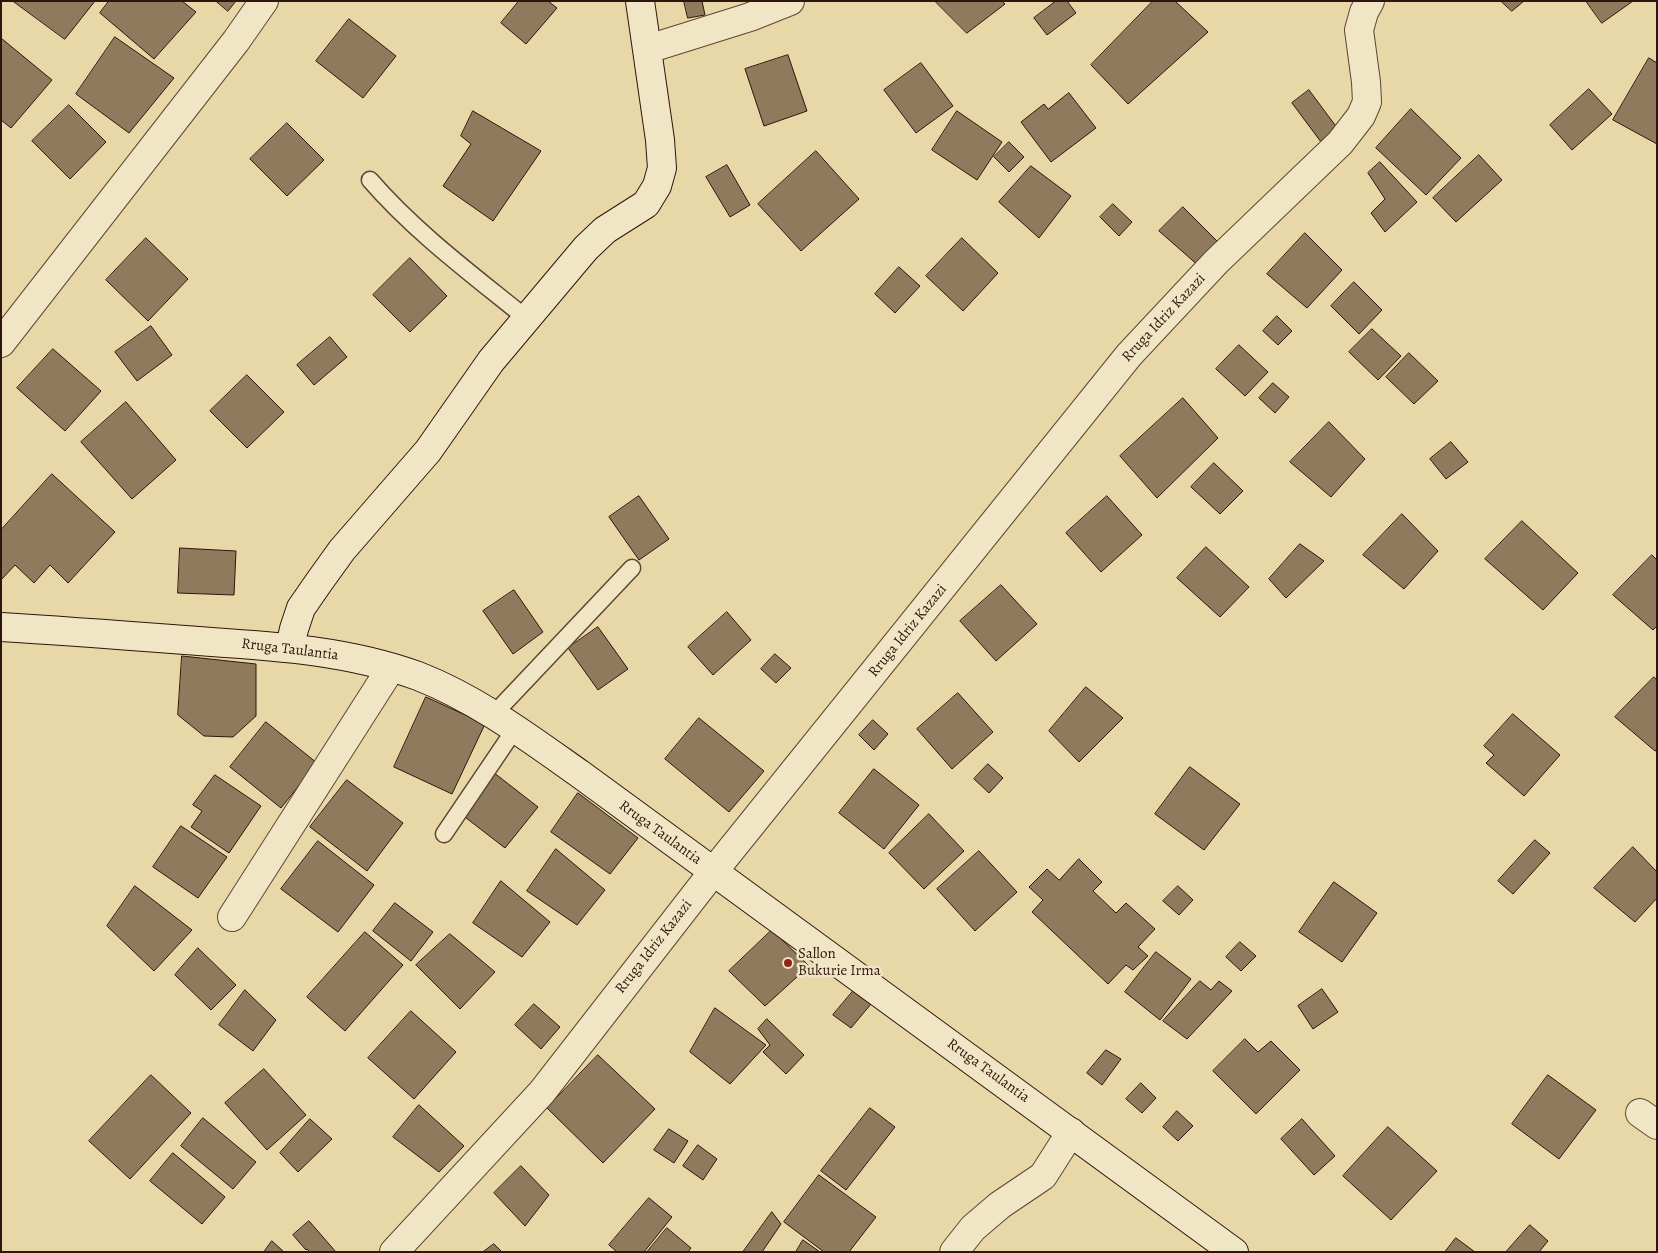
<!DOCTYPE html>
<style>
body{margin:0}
#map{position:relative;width:1658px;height:1253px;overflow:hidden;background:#e8d8a8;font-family:Alegreya,serif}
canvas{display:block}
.frame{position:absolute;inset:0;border:2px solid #2f150b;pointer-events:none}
</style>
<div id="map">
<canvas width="1658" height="1253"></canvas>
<div class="frame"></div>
</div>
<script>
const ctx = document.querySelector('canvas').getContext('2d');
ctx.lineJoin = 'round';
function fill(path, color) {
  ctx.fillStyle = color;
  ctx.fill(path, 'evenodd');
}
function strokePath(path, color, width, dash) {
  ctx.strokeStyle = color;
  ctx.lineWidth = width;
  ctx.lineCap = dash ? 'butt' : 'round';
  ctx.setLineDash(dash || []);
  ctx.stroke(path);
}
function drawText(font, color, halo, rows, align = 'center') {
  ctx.font = font + ' Alegreya,serif';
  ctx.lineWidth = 5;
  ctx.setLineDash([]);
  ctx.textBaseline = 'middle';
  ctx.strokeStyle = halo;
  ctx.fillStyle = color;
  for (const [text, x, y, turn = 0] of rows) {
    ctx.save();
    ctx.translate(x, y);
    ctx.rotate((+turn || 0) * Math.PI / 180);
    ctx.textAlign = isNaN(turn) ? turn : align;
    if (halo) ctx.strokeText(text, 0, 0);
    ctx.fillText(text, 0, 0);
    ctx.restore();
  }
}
const building = new Path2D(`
 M 13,1 L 95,1 L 65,39 Z
 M 109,1 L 182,1 L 196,12 L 154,59 L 100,13 Z
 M 216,1 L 236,1 L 228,11 Z
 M 519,1 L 548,1 L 557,8 L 526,44 L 501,23 Z
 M 684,1 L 702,1 L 705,15 L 688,18 Z
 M 935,1 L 1002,1 L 1005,4 L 967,33 Z
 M 1056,1 L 1067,1 L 1076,13 L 1047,35 L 1034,18 Z
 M 1153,1 L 1175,1 L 1208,32 L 1128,104 L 1091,65 Z
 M 1501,1 L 1524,1 L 1512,11 Z
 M 1586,1 L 1633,1 L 1602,23 Z
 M 349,19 L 396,56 L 363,98 L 316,61 Z
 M 115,37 L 174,78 L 129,133 L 76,94 Z
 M 1,38 L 52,80 L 11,128 L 1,120 Z
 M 788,55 L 807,111 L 764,126 L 745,69 Z
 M 1649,58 L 1657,63 L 1657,144 L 1613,120 Z
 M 921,63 L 953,106 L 916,133 L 884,90 Z
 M 1589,89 L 1612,114 L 1572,150 L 1550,125 Z
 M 1309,90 L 1341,133 L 1324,146 L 1292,103 Z
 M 1069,93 L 1096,128 L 1051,162 L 1021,122 L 1044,104 L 1048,109 Z
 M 69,105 L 106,142 L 70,179 L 32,141 Z
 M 1411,109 L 1461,158 L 1426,195 L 1376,148 Z
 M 473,111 L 541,151 L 493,221 L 443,186 L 471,144 L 461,136 Z
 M 957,111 L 1002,142 L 977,180 L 932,150 Z
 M 287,123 L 324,160 L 287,196 L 250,159 Z
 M 1009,142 L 1024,157 L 1009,172 L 994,157 Z
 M 816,151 L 859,199 L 801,251 L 758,204 Z
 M 1479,155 L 1502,180 L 1456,222 L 1433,198 Z
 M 1380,162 L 1417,202 L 1385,232 L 1371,213 L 1385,199 L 1368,173 Z
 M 727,165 L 750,205 L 730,217 L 706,177 Z
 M 1031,166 L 1071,196 L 1039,238 L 999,202 Z
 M 1113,204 L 1132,222 L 1119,236 L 1100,217 Z
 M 1183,207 L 1220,244 L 1200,267 L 1159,231 Z
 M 1305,233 L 1342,270 L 1307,308 L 1267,274 Z
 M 146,238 L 188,279 L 148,321 L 106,280 Z
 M 962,238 L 998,273 L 963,311 L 926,276 Z
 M 410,258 L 447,296 L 410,332 L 373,295 Z
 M 899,267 L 920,286 L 895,313 L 875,294 Z
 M 1354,282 L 1382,310 L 1359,334 L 1331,306 Z
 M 1277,316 L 1292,331 L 1278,345 L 1263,331 Z
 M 151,326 L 172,355 L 137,381 L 115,352 Z
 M 1372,329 L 1401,356 L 1378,380 L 1349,352 Z
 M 330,337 L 347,357 L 314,385 L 297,365 Z
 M 1239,345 L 1268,372 L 1245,396 L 1216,369 Z
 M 53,349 L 101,391 L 65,431 L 17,388 Z
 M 1409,353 L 1438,381 L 1414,404 L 1386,377 Z
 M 247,375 L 284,412 L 247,448 L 210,411 Z
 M 1273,383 L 1289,397 L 1275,413 L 1259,398 Z
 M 1183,398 L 1218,438 L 1157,498 L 1120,456 Z
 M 126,402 L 176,460 L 132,499 L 81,442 Z
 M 1329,422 L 1365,459 L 1331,497 L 1290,462 Z
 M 1451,442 L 1468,462 L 1446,479 L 1430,459 Z
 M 1214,463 L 1243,491 L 1220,514 L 1191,487 Z
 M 52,474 L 115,532 L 68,583 L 50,565 L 34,583 L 15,565 L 1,580 L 1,530 Z
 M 639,496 L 669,539 L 639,560 L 609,517 Z
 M 1107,496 L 1142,535 L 1101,572 L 1066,533 Z
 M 1402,514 L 1438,551 L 1404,589 L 1363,555 Z
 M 1522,521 L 1578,573 L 1543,610 L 1485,559 Z
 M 1300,544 L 1324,561 L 1286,598 L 1269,579 Z
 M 1206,547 L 1249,587 L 1220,617 L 1177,578 Z
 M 180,548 L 236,551 L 234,595 L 178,593 Z
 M 1652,555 L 1657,560 L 1657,626 L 1653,630 L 1613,595 Z
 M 1001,585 L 1037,624 L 996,661 L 960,621 Z
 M 514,590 L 543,632 L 513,654 L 483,611 Z
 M 727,612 L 751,640 L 713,675 L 688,647 Z
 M 598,627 L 628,669 L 598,690 L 568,648 Z
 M 775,654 L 791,668 L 776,683 L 761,669 Z
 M 182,656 L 256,664 L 256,716 L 233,737 L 204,736 L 178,715 Z
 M 1654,677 L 1657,680 L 1657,750 L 1655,751 L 1615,717 Z
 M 1086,687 L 1123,718 L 1079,762 L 1049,731 Z
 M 958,693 L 993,732 L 952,769 L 917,729 Z
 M 426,697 L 485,724 L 452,794 L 394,767 Z
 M 1513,714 L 1560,755 L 1524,796 L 1486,763 L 1494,755 L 1484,746 Z
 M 699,718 L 764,771 L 729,812 L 665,759 Z
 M 873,720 L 888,734 L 874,750 L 859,735 Z
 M 266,722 L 317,763 L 281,808 L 230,767 Z
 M 988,764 L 1003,778 L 989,793 L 974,779 Z
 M 1190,767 L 1240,804 L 1204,850 L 1155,814 Z
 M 874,769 L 919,805 L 884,849 L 839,813 Z
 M 493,772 L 538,807 L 505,848 L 461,814 Z
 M 215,775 L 261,806 L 229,853 L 191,827 L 202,811 L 193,805 Z
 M 347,780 L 403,823 L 367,871 L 310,827 Z
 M 578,793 L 638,838 L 610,874 L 551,832 Z
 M 929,814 L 964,851 L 924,889 L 889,853 Z
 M 181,826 L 227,857 L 198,898 L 153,867 Z
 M 1535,840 L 1550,853 L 1513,894 L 1498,881 Z
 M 318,841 L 374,885 L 338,932 L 281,889 Z
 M 1633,847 L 1657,872 L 1657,898 L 1635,922 L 1594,888 Z
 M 556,849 L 605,890 L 577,925 L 527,891 Z
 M 979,851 L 1017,892 L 975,931 L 937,889 Z
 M 1079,859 L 1102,882 L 1093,891 L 1116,913 L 1126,903 L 1155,929 L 1138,947 L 1148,956 L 1133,970 L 1126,965 L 1108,984 L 1032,912 L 1043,900 L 1029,887 L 1047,869 L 1059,880 Z
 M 501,881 L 550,922 L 522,957 L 473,923 Z
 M 1334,882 L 1377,913 L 1342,962 L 1299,932 Z
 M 135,886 L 192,930 L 154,971 L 107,926 Z
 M 1178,886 L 1193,900 L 1179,915 L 1163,901 Z
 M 395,903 L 433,932 L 411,961 L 373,931 Z
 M 772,930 L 809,966 L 765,1006 L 729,971 Z
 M 365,932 L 403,965 L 345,1031 L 307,997 Z
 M 450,934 L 495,972 L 460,1009 L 416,965 Z
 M 1240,942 L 1256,956 L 1241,971 L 1226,957 Z
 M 198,948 L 236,985 L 211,1010 L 175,975 Z
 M 1156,952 L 1191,979 L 1160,1020 L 1125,992 Z
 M 1200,981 L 1211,990 L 1219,981 L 1232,991 L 1187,1039 L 1163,1021 Z
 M 1322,989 L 1338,1012 L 1313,1029 L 1298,1006 Z
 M 245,990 L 276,1020 L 253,1051 L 219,1025 Z
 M 854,990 L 871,1004 L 851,1028 L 833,1015 Z
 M 534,1004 L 560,1027 L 541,1049 L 515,1025 Z
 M 715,1008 L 766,1045 L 730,1084 L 690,1052 Z
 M 411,1011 L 456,1052 L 414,1099 L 368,1058 Z
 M 767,1019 L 804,1055 L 786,1074 L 763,1052 L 770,1045 L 758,1029 Z
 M 1245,1039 L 1258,1052 L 1271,1041 L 1300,1070 L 1256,1114 L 1213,1071 Z
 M 1106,1050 L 1121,1059 L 1102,1085 L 1087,1073 Z
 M 598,1055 L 655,1109 L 603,1163 L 547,1108 Z
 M 264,1069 L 306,1115 L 267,1150 L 225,1103 Z
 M 151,1075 L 191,1113 L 130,1179 L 89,1141 Z
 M 1548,1075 L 1596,1110 L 1559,1159 L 1512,1124 Z
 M 1141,1083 L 1156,1098 L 1142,1113 L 1126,1099 Z
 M 419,1105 L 464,1146 L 439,1172 L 393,1137 Z
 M 870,1108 L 895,1127 L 846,1190 L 821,1171 Z
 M 1177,1111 L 1193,1126 L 1178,1141 L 1163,1127 Z
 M 203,1118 L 256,1162 L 233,1189 L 181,1146 Z
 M 310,1119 L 332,1139 L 298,1172 L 280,1153 Z
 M 1302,1119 L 1335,1156 L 1314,1175 L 1281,1139 Z
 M 1388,1127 L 1437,1171 L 1391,1220 L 1343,1176 Z
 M 669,1129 L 688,1141 L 674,1163 L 654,1150 Z
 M 698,1145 L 717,1159 L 703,1180 L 683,1166 Z
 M 173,1153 L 225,1197 L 202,1224 L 150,1181 Z
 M 521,1166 L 549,1195 L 525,1226 L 494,1193 Z
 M 819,1175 L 876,1217 L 849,1252 L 824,1252 L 784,1222 Z
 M 649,1198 L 672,1217 L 644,1252 L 617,1252 L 609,1245 Z
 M 772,1212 L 781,1224 L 762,1252 L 743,1252 Z
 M 309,1221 L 336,1252 L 310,1252 L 307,1249 L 306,1250 L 293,1235 Z
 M 1530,1225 L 1548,1241 L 1539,1252 L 1506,1252 Z
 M 667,1228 L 691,1248 L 688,1252 L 647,1252 Z
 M 1456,1238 L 1475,1252 L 1445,1252 Z
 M 803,1240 L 820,1252 L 796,1252 Z
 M 272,1241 L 284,1252 L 264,1252 Z
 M 494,1244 L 502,1252 L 483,1252 Z`);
fill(building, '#8f7a5d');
strokePath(building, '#2f150b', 1);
const lane = new Path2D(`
 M 370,180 C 416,233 473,275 527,319
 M 493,715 L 632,568
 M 444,834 L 515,729`);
const street = new Path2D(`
 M 648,49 L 750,17 L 790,1
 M 1,343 L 236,41 L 264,1
 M 232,917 L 391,668
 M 1640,1113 L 1657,1125
 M 394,1252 L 542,1092 L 713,872 L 1129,355 L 1216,262 L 1340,143 L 1361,116 L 1367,102 L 1366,82 L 1359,30 L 1364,12 L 1370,1
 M 954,1252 L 973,1228 L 1000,1205 L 1043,1176 L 1071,1132`);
const secondary = new Path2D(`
 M 1,627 C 67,631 132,636 198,641 C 272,646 347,650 418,676 C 477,699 529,738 580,774 L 1234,1252
 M 290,647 L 294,629 L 301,608 L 319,582 L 342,550 L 428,451 L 491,361 L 586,248 L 605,230 L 646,204 L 657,186 L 662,168 L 660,140 L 640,1`);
strokePath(lane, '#5d4632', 19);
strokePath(street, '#5d4632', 30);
strokePath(secondary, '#2f150b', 30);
strokePath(lane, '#f0e6c6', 16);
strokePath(street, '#f0e6c6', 28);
strokePath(secondary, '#f0e6c6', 28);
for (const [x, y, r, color] of [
 [788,963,5,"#8f2418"]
]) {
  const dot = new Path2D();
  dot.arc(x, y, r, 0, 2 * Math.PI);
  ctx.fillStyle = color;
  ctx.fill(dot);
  strokePath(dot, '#f0e6c6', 2);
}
drawText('15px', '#2f150b', '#f0e6c6', [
 ["Rruga Idriz Kazazi",1164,318,-47],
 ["Rruga Idriz Kazazi",908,631,-51],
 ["Rruga Taulantia",290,650,7],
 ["Rruga Taulantia",660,833,36],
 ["Rruga Idriz Kazazi",654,947,-52],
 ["Rruga Taulantia",988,1071,36]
]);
drawText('15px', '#2f150b', '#f0e6c6', [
 ["Sallon",798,954],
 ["Bukurie Irma",798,971]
], 'left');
</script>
